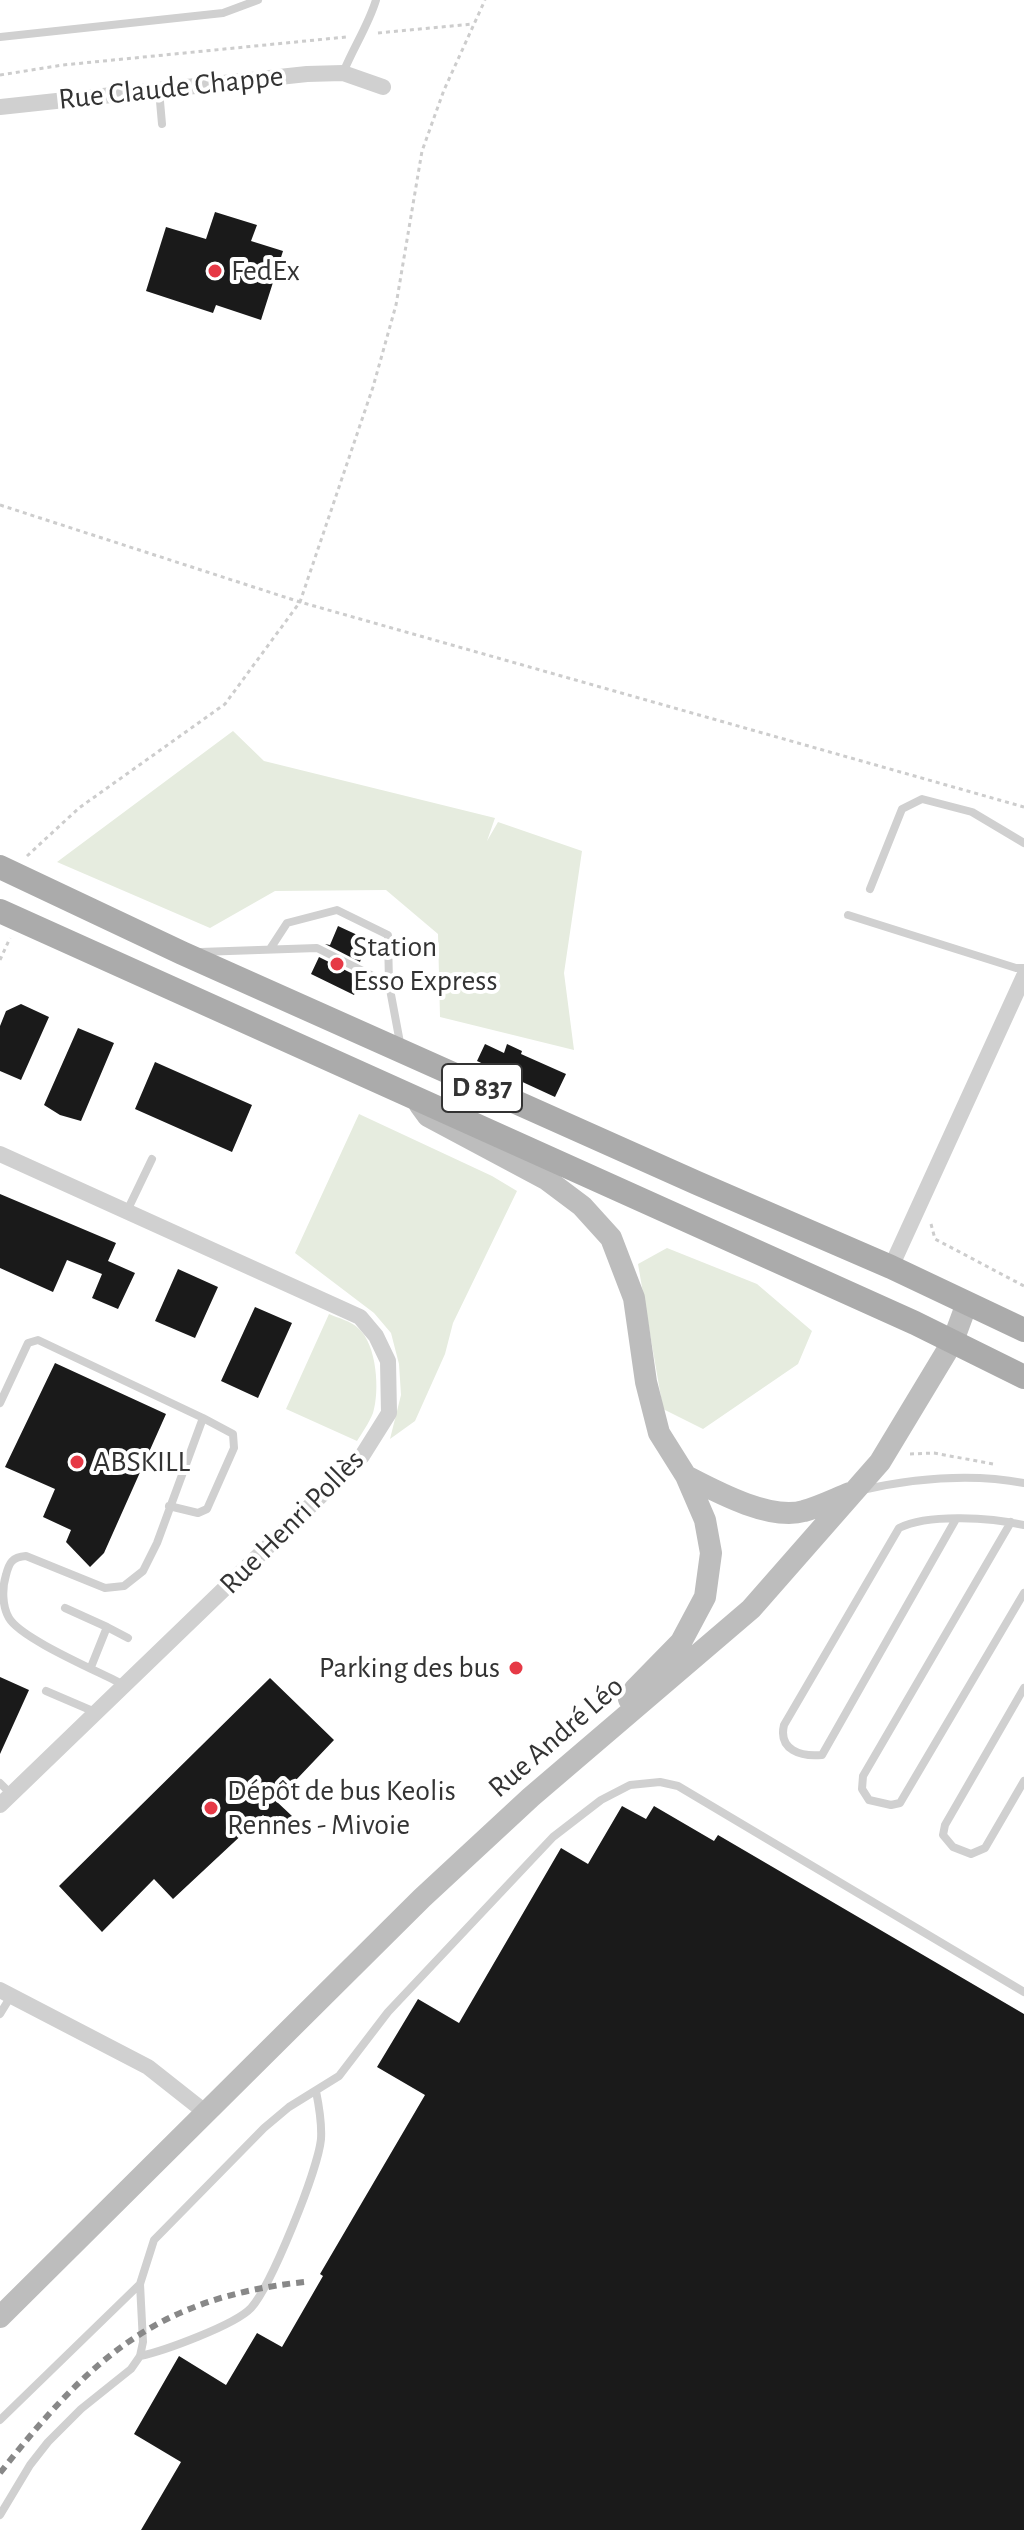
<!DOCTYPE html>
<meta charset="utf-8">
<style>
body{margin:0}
canvas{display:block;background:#fff}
</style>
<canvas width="1024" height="2530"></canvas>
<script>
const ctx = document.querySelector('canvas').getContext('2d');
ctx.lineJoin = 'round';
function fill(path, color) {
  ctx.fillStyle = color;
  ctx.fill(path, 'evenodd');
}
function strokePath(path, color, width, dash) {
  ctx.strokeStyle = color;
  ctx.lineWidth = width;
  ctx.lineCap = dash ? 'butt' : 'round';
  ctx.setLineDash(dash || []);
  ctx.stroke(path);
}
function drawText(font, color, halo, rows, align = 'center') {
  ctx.font = font + ' "Alegreya Sans",sans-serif';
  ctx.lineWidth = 8;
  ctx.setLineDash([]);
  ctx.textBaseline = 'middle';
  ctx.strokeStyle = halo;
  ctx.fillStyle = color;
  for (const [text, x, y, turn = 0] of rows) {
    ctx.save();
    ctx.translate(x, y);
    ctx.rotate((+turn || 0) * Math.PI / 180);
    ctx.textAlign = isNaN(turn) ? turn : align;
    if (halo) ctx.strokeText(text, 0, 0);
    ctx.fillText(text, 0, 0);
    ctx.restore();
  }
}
fill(new Path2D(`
 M 233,731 L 264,761 L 495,818 L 487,841 L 498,822 L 582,851 L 564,973 L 574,1050 L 440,1017 L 438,934 L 386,890 L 275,891 L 210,928 L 57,862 Z
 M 359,1114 L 492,1176 L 517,1191 L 453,1323 L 445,1354 L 415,1421 L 390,1439 L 401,1395 L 399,1364 L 391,1333 L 374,1313 L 295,1253 Z
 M 667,1248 L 757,1284 L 812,1331 L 798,1364 L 703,1429 L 663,1409 L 638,1264 Z
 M 329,1314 C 338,1318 351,1321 358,1328 C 377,1344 380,1391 373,1413 C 369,1423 362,1433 357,1441 L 286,1409 Z`), '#e6ecdf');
fill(new Path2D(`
 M 215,212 L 257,225 L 251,241 L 283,251 L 261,320 L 216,305 L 213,313 L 146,291 L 166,227 L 206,239 Z
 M 338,926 L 366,939 L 358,958 L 361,959 L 360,962 L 325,944 L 330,945 Z
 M 319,957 L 361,978 L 354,995 L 311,974 Z
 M 21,1004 L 49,1017 L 21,1080 L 0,1071 L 0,1026 L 6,1011 Z
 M 78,1028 L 114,1043 L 81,1121 L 60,1115 L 44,1105 Z
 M 485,1044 L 504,1053 L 507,1044 L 522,1051 L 521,1054 L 566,1074 L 555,1097 L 477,1061 Z
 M 155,1062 L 252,1105 L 232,1152 L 135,1109 Z
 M 0,1194 L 116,1243 L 108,1261 L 135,1273 L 118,1309 L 92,1298 L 102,1274 L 67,1260 L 53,1292 L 0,1268 Z
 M 178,1269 L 218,1287 L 195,1338 L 155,1321 Z
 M 255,1307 L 292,1323 L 258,1398 L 221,1381 Z
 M 55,1363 L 166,1414 L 104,1553 L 90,1567 L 66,1542 L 71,1530 L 43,1517 L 55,1489 L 5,1467 Z
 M 0,1677 L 29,1690 L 0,1754 Z
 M 270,1678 L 334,1740 L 276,1801 L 292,1816 L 278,1829 L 263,1815 L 173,1899 L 154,1879 L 102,1932 L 59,1886 Z
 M 622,1806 L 646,1819 L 654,1806 L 714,1841 L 718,1835 L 1024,2014 L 1024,2530 L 141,2530 L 181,2462 L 134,2434 L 179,2356 L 226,2385 L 257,2333 L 282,2347 L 323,2276 L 320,2274 L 425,2095 L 377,2067 L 418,1999 L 459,2023 L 561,1848 L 588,1864 Z`), '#1a1a1a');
strokePath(new Path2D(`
 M 378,33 L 473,24
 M 0,75 L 63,65 L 346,37
 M 0,505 L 300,602 L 1024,807
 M 27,856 L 79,808 L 225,704 L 300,602 L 373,387 L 396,305 L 422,151 L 444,90 L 485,0
 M 0,960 L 10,938
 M 931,1224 L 935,1239 L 1024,1286
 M 910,1454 L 934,1453 L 993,1464`), '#cdcdcd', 3, [4, 4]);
strokePath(new Path2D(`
 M 0,37 L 223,13 L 258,0
 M 343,73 C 353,48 368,26 376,0
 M 159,90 L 162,124
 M 870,889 L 902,809 L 922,799 L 972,812 L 1024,843
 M 848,915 L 1016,968 L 1024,968
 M 270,949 L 287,923 L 337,910 L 388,935 L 389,984
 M 200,952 L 317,948 L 389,984 L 401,1048
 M 127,1211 L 152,1159
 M 0,1403 L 28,1343 L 38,1340 L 203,1418 L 157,1543 L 143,1571 L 124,1586 L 105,1588 L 26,1556 C 12,1557 9,1563 6,1575 C 2,1588 2,1606 9,1618 C 21,1639 100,1672 124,1685
 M 862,1490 C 916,1478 970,1473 1024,1483
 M 169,1506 L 198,1513 L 207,1509 L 234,1448 L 233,1434 L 203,1418
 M 956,1519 L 822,1755 C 801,1757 778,1750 784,1725 L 899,1528 C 929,1513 992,1518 1024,1525
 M 1011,1522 L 863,1776 L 862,1789 L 869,1800 L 891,1805 L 900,1803 L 1024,1593
 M 65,1608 L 107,1627 L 91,1667
 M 107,1627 L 128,1638
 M 1024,1688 L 945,1825 L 943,1835 L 953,1847 L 971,1854 L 985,1848 L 1024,1781
 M 46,1691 L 95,1712
 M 0,1783 L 11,1794
 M 0,2014 L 11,1996
 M 140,2356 C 164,2351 235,2325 251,2308 C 271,2286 318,2170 321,2139 C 322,2124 319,2106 316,2091
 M 0,2420 L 140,2284
 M 0,2515 L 30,2465 L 48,2442 L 81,2409 L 131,2369 L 140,2356 L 143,2342 L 140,2284 L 154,2240 L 264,2128 L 289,2107 L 339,2076 L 388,2012 L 553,1837 L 601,1800 L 630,1785 L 660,1782 L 678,1786 L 1024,1992`), '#d0d0d0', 8);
strokePath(new Path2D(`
 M 0,107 L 307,74 L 343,73 L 383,87
 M 0,1154 L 360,1317 L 376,1336 L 388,1361 L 389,1413 L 362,1456 L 0,1805
 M 891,1267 L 1024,976
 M 0,1990 L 148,2067 L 205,2112`), '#d0d0d0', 16);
strokePath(new Path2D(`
 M 420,1105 L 428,1116 L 546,1179 L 582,1206 L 611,1238 L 634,1298 L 646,1382 L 659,1433 L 686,1476 L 705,1520 L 711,1553 L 705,1597 L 681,1642 L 635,1689 L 629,1699
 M 686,1476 C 715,1491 770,1521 804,1511 C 819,1507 835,1499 850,1493
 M 0,2317 L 422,1898 L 531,1797 L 751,1609 L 880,1462 L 953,1341 L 967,1303`), '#bdbdbd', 22);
strokePath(new Path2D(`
 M 0,867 L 182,953 L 697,1183 L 891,1267 L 1024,1330
 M 0,911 L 915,1323 L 1024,1377`), '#ababab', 24);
strokePath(new Path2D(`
 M 0,2473 C 89,2360 155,2298 304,2282`), '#888', 6, [8, 6]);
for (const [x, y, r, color] of [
 [215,271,8,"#e63946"],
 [337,964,8,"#e63946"],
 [77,1462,8,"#e63946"],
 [516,1668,8,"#e63946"],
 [211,1808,8,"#e63946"]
]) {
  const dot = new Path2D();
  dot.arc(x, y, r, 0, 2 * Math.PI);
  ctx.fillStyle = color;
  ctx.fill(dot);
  strokePath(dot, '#fff', 3);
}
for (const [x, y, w] of [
 [482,1088,80]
]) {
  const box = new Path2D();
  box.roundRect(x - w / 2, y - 24, w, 48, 6);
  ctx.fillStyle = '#fff';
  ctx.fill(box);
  strokePath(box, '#333', 2);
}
drawText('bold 28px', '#333', null, [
 ["D 837",482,1088]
]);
drawText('30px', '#333', '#fff', [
 ["Rue Claude Chappe",171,88,-6],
 ["Rue Henri Pollès",292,1522,-45],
 ["Rue André Léo",556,1737,-41]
]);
drawText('30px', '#333', '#fff', [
 ["FedEx",231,271],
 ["Station",353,947],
 ["Esso Express",353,981],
 ["ABSKILL",93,1462],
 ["Parking des bus",500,1668,"right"],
 ["Dépôt de bus Keolis",227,1791],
 ["Rennes - Mivoie",227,1825]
], 'left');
</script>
